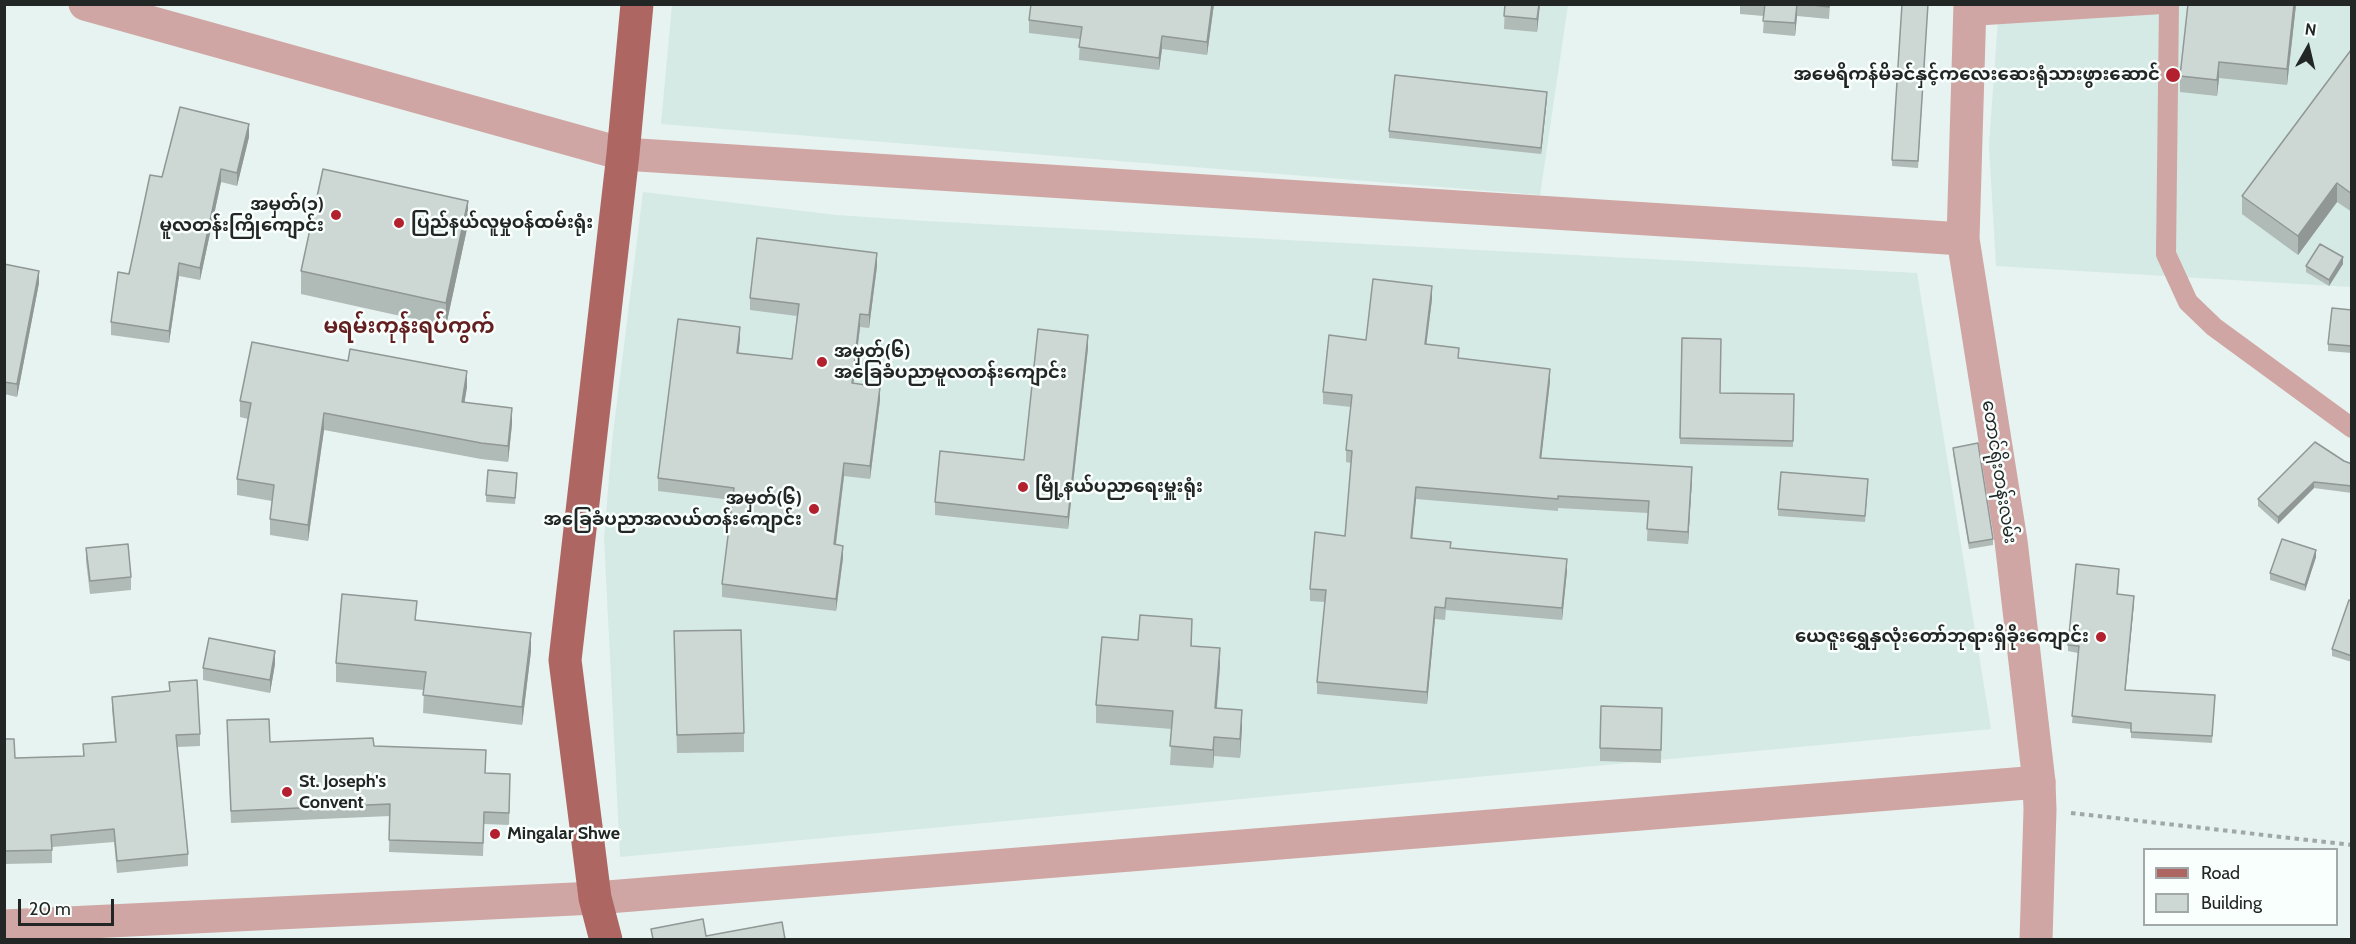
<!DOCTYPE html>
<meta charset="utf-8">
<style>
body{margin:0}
#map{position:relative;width:2356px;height:944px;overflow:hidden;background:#e7f3f0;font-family:Cabin,sans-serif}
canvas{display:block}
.frame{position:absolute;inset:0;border:6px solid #222625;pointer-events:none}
.legend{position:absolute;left:2143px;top:848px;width:195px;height:78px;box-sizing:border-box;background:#f8fffd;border:2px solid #a2a8a7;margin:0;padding:8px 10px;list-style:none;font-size:18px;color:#222625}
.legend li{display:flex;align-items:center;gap:12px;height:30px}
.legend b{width:30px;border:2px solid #a2a8a7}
.north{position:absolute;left:2278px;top:18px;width:60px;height:60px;-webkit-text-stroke:4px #f8fffd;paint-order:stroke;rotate:8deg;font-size:16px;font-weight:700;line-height:24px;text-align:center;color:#222625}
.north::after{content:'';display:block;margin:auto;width:21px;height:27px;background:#222625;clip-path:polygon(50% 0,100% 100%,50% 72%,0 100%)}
.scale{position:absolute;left:18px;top:899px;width:96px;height:27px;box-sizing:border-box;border:3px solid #222625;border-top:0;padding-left:8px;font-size:18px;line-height:21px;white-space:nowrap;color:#222625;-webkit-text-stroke:4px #f8fffd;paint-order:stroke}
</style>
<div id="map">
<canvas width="2356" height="944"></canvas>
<div class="frame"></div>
<ul class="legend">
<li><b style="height:8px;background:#ae6663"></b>Road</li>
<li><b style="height:16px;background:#cdd8d5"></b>Building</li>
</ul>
<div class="north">N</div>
<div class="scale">20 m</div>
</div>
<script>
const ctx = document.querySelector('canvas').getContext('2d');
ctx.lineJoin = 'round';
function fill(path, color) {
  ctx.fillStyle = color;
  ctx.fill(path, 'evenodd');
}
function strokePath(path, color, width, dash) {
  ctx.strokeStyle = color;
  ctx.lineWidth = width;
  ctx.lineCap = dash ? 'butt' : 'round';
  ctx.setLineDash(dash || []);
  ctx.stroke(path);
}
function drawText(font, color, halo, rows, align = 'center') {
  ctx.font = font + ' Cabin,"Noto Sans Myanmar",sans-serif';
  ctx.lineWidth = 5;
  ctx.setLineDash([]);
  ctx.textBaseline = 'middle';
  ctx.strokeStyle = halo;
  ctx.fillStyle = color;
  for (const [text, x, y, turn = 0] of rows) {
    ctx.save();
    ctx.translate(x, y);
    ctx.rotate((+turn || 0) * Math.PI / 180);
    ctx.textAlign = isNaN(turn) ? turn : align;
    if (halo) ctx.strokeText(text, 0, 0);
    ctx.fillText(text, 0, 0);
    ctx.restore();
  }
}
fill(new Path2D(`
 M 672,5 L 1568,5 L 1540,195 L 661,124 Z
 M 1999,5 L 2351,5 L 2351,287 L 1996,266 L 1989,146 Z
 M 643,192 L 836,215 L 925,221 L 1917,273 L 1991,729 L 620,857 L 604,538 L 612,442 Z`), '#d5eae4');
strokePath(new Path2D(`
 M 2071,813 L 2352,845`), '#9fa8a6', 4, [4.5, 4.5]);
strokePath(new Path2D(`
 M 2169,4 L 2166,254 L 2188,302 L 2214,327 L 2352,428
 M 1970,16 L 2162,4`), '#cfa6a3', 20);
strokePath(new Path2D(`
 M 4,926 L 595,898 L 2039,782`), '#cfa6a3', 33);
strokePath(new Path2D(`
 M 85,4 L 623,154 L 1963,239
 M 1970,4 L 1963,239 L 2011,541 L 2039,782 L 2040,810 L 2036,940`), '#cfa6a3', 33);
strokePath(new Path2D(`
 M 606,940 L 595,898 L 565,660 L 623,154 L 637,4`), '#ae6663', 33);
fill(new Path2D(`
 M 1214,4 L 1207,55 L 1162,49 L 1159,70 L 1079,60 L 1080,39 L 1029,33 L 1029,20 Z
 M 1505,4 L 1540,4 L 1537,32 L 1504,29 Z
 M 1740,4 L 1830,4 L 1829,19 L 1797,16 L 1795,36 L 1763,33 L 1764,16 L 1740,14 Z
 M 1928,4 L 1918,168 L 1892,166 L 1892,160 Z
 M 2296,4 L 2287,85 L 2219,78 L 2217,96 L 2180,92 L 2180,76 Z
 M 2352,51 L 2352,212 L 2337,202 L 2298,255 L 2242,214 L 2242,196 Z
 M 1547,98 L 1541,154 L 1389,138 L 1389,131 Z
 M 249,137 L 237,186 L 221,182 L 200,280 L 179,276 L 169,343 L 111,335 L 111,322 L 162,177 Z
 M 468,224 L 446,326 L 301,294 L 301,271 Z
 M 4,264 L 39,283 L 17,397 L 4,394 Z
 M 2343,264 L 2329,286 L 2306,272 L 2306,266 Z
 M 877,266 L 869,328 L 860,327 L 853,383 L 880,400 L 870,479 L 844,476 L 836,545 L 843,558 L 836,611 L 722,597 L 722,584 L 732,500 L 658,491 L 658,478 L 740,339 L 738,353 L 792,359 L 797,316 L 750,310 L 750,298 Z
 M 1432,299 L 1426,344 L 1459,359 L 1550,381 L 1541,458 L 1692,479 L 1688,544 L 1647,541 L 1648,513 L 1558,508 L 1558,511 L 1416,499 L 1412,538 L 1451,548 L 1567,571 L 1562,620 L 1446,610 L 1445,620 L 1435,619 L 1427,704 L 1317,694 L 1317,682 L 1325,602 L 1310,601 L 1310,589 L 1345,536 L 1351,463 L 1346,462 L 1346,450 L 1351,407 L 1323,404 L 1323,392 L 1366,340 Z
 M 2352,310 L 2352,353 L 2328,351 L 2328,344 Z
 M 1682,338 L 1720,393 L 1794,394 L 1793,447 L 1680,444 Z
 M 1088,348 L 1068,529 L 935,515 L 935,502 L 1024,460 Z
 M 467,387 L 464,403 L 512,424 L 508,462 L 481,459 L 324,430 L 308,541 L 270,535 L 270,519 L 272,501 L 237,495 L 237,479 L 248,419 L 240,417 L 240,401 Z
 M 1953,448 L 1993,539 L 1993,545 L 1969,549 L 1953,454 Z
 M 2344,461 L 2352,464 L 2352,493 L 2314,488 L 2278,524 L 2258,506 L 2258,499 Z
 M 517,480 L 515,504 L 486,502 L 486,495 Z
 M 1868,485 L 1865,522 L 1778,516 L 1778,509 Z
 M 86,548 L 131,577 L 131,590 L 90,594 L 86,561 Z
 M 2316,557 L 2305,591 L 2270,580 L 2270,573 Z
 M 2119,575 L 2118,594 L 2134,603 L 2125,690 L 2215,695 L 2212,743 L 2131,738 L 2131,729 L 2072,723 L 2078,653 L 2068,651 L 2068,645 Z
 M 2352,601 L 2352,662 L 2332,656 L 2332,649 Z
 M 417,620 L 531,651 L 522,725 L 423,713 L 424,690 L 336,682 L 336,663 Z
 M 674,631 L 744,733 L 744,752 L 677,753 Z
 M 1192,637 L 1192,646 L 1220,666 L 1217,708 L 1242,728 L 1240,758 L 1214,756 L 1213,768 L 1170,765 L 1172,729 L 1096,723 L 1096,705 L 1138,640 Z
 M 275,664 L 270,693 L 203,680 L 203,668 Z
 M 169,682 L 200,734 L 200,746 L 177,747 L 188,854 L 188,866 L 117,873 L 114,842 L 52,847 L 52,863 L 4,864 L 4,739 L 15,758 L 83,756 L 83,744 L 115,742 L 112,709 L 112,697 L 169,691 Z
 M 1662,708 L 1661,763 L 1600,761 L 1600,748 Z
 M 227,720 L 270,742 L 374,746 L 486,773 L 510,786 L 509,825 L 484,824 L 483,856 L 389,852 L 390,816 L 231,823 Z`), '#b0bab7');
fill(new Path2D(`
 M 1212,4 L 1214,4 L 1207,55 L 1207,42 Z
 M 1539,4 L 1540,4 L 1537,32 L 1537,19 Z
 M 1797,4 L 1797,16 L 1795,36 L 1795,23 Z
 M 2294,4 L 2296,5 L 2287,85 L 2287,69 Z
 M 1162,36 L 1162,49 L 1159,70 L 1159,58 Z
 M 2219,62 L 2219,78 L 2217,96 L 2217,80 Z
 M 1547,92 L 1547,98 L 1541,154 L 1541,148 Z
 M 249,124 L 249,137 L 237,186 L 237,173 Z
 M 221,169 L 221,182 L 200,280 L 200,268 Z
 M 2337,183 L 2337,202 L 2298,255 L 2298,236 Z
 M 468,201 L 468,224 L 446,326 L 446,303 Z
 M 877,253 L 877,266 L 869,328 L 869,315 Z
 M 2343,257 L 2343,264 L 2329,286 L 2329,280 Z
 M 179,263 L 179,276 L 169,343 L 169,331 Z
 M 39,271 L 39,283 L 17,397 L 17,384 Z
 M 1432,286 L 1432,299 L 1425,356 L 1425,344 Z
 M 860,314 L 860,327 L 852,396 L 852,383 Z
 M 740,327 L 740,339 L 737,365 L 737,353 Z
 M 1088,335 L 1088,348 L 1068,529 L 1068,517 Z
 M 1550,369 L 1550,381 L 1540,470 L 1540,458 Z
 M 467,371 L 467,387 L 462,418 L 462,402 Z
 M 880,387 L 880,400 L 870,479 L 870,466 Z
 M 512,408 L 512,424 L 508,462 L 508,446 Z
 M 324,413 L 324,430 L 308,541 L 308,525 Z
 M 844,463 L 844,476 L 834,557 L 834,544 Z
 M 1692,467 L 1692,479 L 1688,544 L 1688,532 Z
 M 2314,482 L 2314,488 L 2278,524 L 2278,517 Z
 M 1416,487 L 1416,499 L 1411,551 L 1411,538 Z
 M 843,546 L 843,558 L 836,611 L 836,599 Z
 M 2316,550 L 2316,557 L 2305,591 L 2305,585 Z
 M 1567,559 L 1567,571 L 1562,620 L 1562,608 Z
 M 2134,596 L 2134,603 L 2125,696 L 2125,690 Z
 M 1435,607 L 1435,619 L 1427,704 L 1427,692 Z
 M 531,633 L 531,651 L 522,725 L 522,707 Z
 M 1220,648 L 1220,666 L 1215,726 L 1215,708 Z
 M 275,651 L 275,664 L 270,693 L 270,680 Z
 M 1242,710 L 1242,728 L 1240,758 L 1240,739 Z
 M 1214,737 L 1214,756 L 1213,768 L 1213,750 Z`), '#909795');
const building = new Path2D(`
 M 1031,4 L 1212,4 L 1207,42 L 1162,36 L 1159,58 L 1079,47 L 1082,27 L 1029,20 Z
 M 1505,4 L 1539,4 L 1537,19 L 1504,16 Z
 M 1765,4 L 1797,4 L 1795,23 L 1763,21 Z
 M 1805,4 L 1829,4 L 1829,7 Z
 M 1902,4 L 1928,4 L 1918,161 L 1892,160 Z
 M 2188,4 L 2294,4 L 2287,69 L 2219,62 L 2217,80 L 2180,76 Z
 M 2351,50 L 2352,51 L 2352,194 L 2337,183 L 2298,236 L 2242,196 Z
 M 1395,75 L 1547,92 L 1541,148 L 1389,131 Z
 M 180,107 L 249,124 L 237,173 L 221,169 L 200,268 L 179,263 L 169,331 L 111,322 L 118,272 L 129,274 L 150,175 L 162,177 Z
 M 323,169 L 468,201 L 446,303 L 301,271 Z
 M 757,238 L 877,253 L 869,315 L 860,314 L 852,383 L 880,387 L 870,466 L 844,463 L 834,544 L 843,546 L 836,599 L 722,584 L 734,488 L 658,478 L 678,319 L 740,327 L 737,353 L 792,359 L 799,304 L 750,298 Z
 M 2320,244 L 2343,257 L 2329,280 L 2306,266 Z
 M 4,264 L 39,271 L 17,384 L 4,382 Z
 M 1373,279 L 1432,286 L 1425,344 L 1459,348 L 1458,358 L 1550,369 L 1540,458 L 1692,467 L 1688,532 L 1647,529 L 1649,501 L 1558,496 L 1558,499 L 1416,487 L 1411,538 L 1451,542 L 1450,548 L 1567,559 L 1562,608 L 1446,598 L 1445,608 L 1435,607 L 1427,692 L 1317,682 L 1326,590 L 1310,589 L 1315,532 L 1345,536 L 1352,451 L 1346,450 L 1352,395 L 1323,392 L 1329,335 L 1366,340 Z
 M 2332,308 L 2352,310 L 2352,346 L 2328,344 Z
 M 1038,329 L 1088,335 L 1068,517 L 935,502 L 940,451 L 1024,460 Z
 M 1682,338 L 1721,339 L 1720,393 L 1794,394 L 1793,441 L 1680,438 Z
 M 252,342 L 348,361 L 350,349 L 467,371 L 462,402 L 512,408 L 508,446 L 481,443 L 324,413 L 308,525 L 270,519 L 274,485 L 237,479 L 251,403 L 240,401 Z
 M 2315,442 L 2344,461 L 2352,464 L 2352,486 L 2314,482 L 2278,517 L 2258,499 Z
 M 1978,443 L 1993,539 L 1969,543 L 1953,448 Z
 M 488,470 L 517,473 L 515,498 L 486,495 Z
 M 1781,472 L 1868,479 L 1865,516 L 1778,509 Z
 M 2282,539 L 2316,550 L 2305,585 L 2270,573 Z
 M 128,544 L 131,577 L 90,581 L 86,548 Z
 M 2076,564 L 2119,569 L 2117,594 L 2134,596 L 2125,690 L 2215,695 L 2212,736 L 2131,732 L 2131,723 L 2072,716 L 2079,646 L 2068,645 Z
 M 342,594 L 417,601 L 415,620 L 531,633 L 522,707 L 423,695 L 426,672 L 336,663 Z
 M 2349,600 L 2352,601 L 2352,656 L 2332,649 Z
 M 1140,615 L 1192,619 L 1191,646 L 1220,648 L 1215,708 L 1242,710 L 1240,739 L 1214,737 L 1213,750 L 1170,746 L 1173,711 L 1096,705 L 1102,637 L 1138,640 Z
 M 741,630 L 744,733 L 677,735 L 674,631 Z
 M 209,638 L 275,651 L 270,680 L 203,668 Z
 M 197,680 L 200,734 L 176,735 L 188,854 L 117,861 L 114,829 L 51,835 L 52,850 L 4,851 L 4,739 L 14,739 L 15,758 L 84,756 L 83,744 L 116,742 L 112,697 L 170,691 L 169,682 Z
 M 1601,706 L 1662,708 L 1661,750 L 1600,748 Z
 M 269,719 L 270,742 L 373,738 L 374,746 L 486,750 L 485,773 L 510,774 L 509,813 L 484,812 L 483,843 L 389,840 L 390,804 L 231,811 L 227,720 Z
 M 703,919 L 706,936 L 782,922 L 785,939 L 653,939 L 651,929 Z`);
fill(building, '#cdd8d5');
strokePath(building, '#909795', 1.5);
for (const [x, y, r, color] of [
 [2173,75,8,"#b3212e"],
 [336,215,6,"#b3212e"],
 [399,223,6,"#b3212e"],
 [822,362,6,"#b3212e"],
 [1023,487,6,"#b3212e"],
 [814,509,6,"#b3212e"],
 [2101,637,6,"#b3212e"],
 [287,792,6,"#b3212e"],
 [495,834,6,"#b3212e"]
]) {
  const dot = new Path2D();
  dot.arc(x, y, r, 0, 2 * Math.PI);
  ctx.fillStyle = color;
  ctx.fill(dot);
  strokePath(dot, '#f8fffd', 2);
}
drawText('bold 18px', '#222625', '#f8fffd', [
 ["အမေရိကန်မိခင်နှင့်ကလေးဆေးရုံသားဖွားဆောင်",2160,75,"right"],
 ["အမှတ်(၁)",324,205,"right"],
 ["မူလတန်းကြိုကျောင်း",324,226,"right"],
 ["ပြည်နယ်လူမှုဝန်ထမ်းရုံး",411,223],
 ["အမှတ်(၆)",834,352],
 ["အခြေခံပညာမူလတန်းကျောင်း",834,373],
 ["မြို့နယ်ပညာရေးမှူးရုံး",1035,487],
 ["အမှတ်(၆)",802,499,"right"],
 ["အခြေခံပညာအလယ်တန်းကျောင်း",802,520,"right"],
 ["ယေဇူးရွှေနှလုံးတော်ဘုရားရှိခိုးကျောင်း",2089,637,"right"],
 ["St. Joseph's",299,782],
 ["Convent",299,803],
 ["Mingalar Shwe",507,834]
], 'left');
drawText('18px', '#222625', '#f8fffd', [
 ["တောင်ရိုးတန်းလမ်း",1999,472,81]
]);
drawText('bold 21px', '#641f20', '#f8fffd', [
 ["မရမ်းကုန်းရပ်ကွက်",409,327]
]);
</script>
